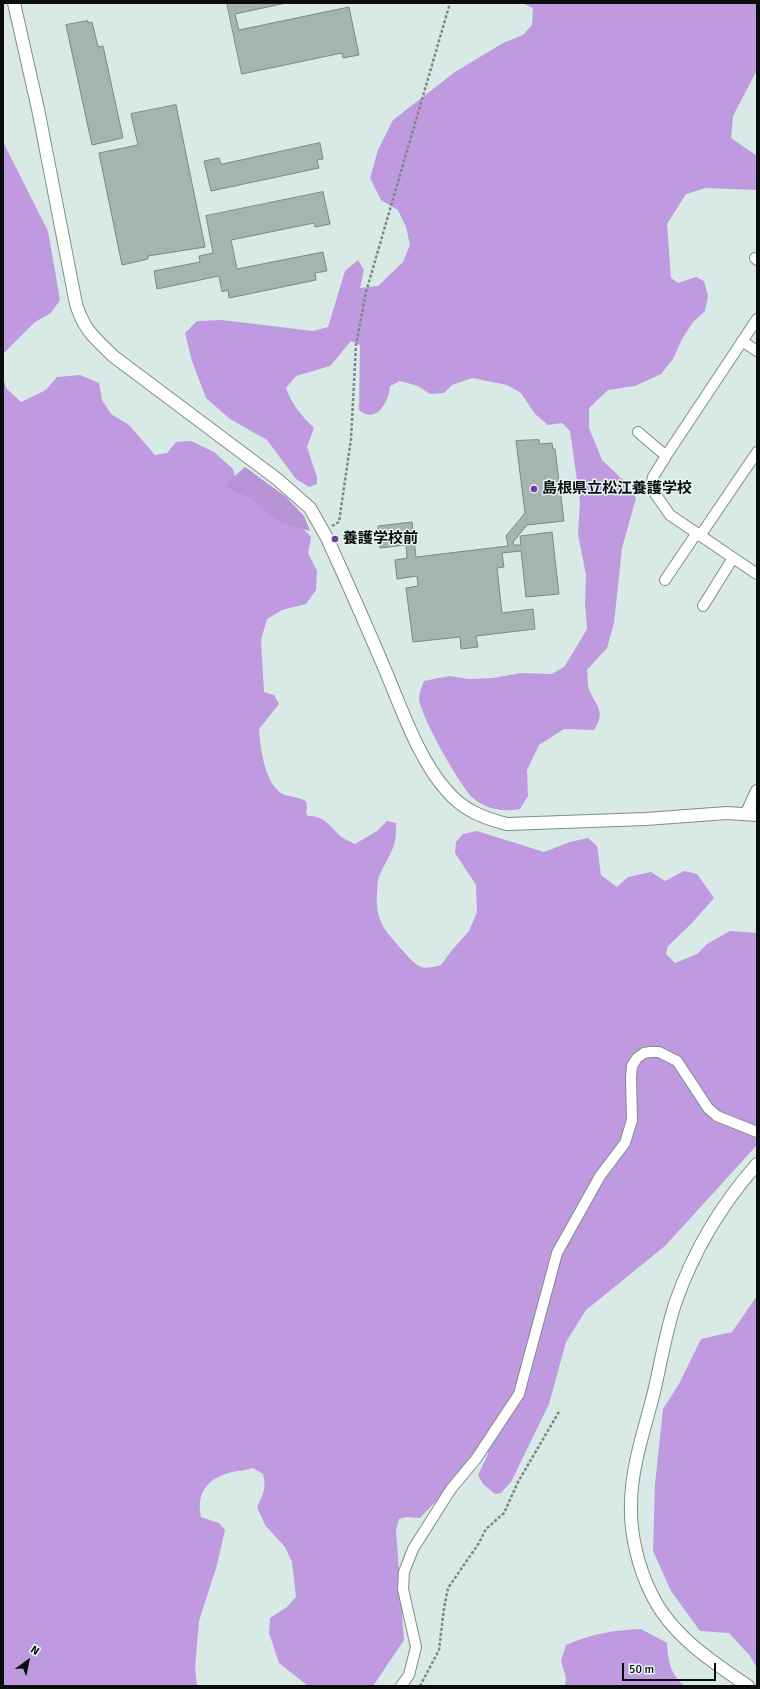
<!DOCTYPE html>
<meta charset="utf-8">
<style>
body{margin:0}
#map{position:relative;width:760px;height:1689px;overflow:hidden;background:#d9e9e5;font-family:Signika,sans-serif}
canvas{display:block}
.frame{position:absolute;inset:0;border:4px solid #090e0d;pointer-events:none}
.north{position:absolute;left:8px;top:1641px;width:40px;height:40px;-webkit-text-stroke:3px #e6f6f2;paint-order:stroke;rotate:33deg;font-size:11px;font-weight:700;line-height:16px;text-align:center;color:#090e0d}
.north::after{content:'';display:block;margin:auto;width:14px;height:18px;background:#090e0d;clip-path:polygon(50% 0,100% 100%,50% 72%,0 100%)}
.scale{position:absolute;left:622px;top:1663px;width:94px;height:18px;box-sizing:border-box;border:2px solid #090e0d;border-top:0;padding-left:5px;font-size:12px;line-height:14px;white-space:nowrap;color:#090e0d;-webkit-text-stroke:3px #e6f6f2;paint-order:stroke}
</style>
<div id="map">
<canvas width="760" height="1689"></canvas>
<div class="frame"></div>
<div class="north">N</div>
<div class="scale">50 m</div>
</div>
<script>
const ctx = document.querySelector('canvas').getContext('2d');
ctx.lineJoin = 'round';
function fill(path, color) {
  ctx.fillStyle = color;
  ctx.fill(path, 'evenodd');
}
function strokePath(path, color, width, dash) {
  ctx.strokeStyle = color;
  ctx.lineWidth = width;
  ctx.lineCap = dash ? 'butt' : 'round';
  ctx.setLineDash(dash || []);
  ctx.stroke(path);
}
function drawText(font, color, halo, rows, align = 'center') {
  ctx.font = font + ' Signika,"Noto Sans JP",sans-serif';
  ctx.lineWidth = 3;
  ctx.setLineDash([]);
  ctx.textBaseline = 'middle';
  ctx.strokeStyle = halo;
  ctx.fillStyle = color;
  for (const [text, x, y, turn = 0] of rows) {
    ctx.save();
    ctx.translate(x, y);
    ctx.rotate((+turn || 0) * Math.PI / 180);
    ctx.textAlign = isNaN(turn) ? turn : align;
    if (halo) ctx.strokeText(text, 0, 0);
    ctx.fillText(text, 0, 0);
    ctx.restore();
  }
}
fill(new Path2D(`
 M 522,3 L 757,3 L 757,70 L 733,116 L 731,138 L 757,156 L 757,190 L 706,188 L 686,194 L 667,224 L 671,278 L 678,283 L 696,277 L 704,281 L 708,296 L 705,311 L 693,322 L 682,339 L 673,359 L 661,374 L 635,386 L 608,390 L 589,408 L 589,428 L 602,460 L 623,480 L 636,498 L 622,548 L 614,623 L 607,648 L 587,670 C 588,675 587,683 589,689 C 595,706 607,710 594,730 L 564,729 L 539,745 L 527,770 L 528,796 L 520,809 C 503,812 489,810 474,799 C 461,788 421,717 419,699 C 419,694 422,686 424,681 L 449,676 L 469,679 L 493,678 L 521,673 L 552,674 L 565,666 L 587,629 L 585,603 L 586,575 L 578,534 L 580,502 L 570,431 L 562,423 L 548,425 L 535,414 L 521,393 L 507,385 L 472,378 L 452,385 L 444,393 L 430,394 L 418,386 L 400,381 L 390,386 C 389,401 377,425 359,410 L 360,345 L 351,341 L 330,366 L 296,376 L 286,388 C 292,405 301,415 314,428 L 307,447 L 317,477 L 317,484 L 309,487 L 296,479 L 267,440 L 230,419 L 206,398 L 192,361 L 185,333 L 197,321 L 222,320 L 313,331 L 328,327 L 345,271 L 358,260 L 364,270 L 360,288 L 378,286 L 403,262 L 410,245 L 406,227 L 398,210 L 381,200 L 370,178 L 378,150 L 393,120 L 455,72 L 503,43 L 523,35 L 532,25 L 533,8 Z
 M 3,142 L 48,231 L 60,300 L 51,313 L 35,322 L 3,354 Z
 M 80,375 L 99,383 L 102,400 L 111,414 L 129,425 L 155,455 L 167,453 L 176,442 L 191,441 L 214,452 L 233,469 L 237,484 L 297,522 L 311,537 L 308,553 L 317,571 L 316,590 L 306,604 L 282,610 L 267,619 L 261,640 L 264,692 L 274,695 L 279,704 L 259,729 C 260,747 265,788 285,795 C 292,797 298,797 306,801 L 307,808 L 306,813 L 308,816 C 323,815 329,825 339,835 C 343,839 350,841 355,844 L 377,831 L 387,821 L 396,823 C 397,848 390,853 380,874 C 377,879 378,886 377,892 C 375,922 385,930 403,951 C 418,967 419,971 441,965 L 452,950 L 469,931 L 477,912 L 476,885 L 455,853 L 456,842 L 463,834 L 477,831 L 544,852 L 570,842 L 588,838 L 597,846 L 601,875 L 617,887 L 628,877 L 651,872 L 665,881 L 684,871 L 697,874 L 714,898 L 692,923 L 668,946 L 666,954 L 675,963 L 697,954 L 707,944 L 730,931 L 757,933 L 757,1145 L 665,1246 L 586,1310 L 566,1342 L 549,1404 L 511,1482 L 501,1493 L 495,1494 L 483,1484 L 478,1475 L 488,1454 L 488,1447 L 420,1518 L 407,1517 L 399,1519 L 396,1530 L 404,1640 L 373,1686 L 308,1686 L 279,1663 L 269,1633 L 270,1618 L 287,1607 L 296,1597 L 292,1562 L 285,1547 L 265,1525 L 257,1507 C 263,1495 267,1487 263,1474 L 253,1468 C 246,1471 239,1470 232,1472 C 208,1478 196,1492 201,1517 L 219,1523 L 225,1530 L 217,1565 L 199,1621 L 195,1668 L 197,1686 L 3,1686 L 3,376 L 6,388 L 21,402 L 46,390 L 57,377 Z
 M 757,1296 L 757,1668 L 750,1656 L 729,1633 L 700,1631 L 671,1591 L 653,1551 L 655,1484 L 663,1409 L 679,1384 L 701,1339 L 732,1332 Z
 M 641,1629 L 667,1643 C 668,1660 670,1675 685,1686 L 565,1686 L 566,1678 L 561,1661 L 566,1645 C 591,1634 614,1630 641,1629 Z`), '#bf9ae0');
fill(new Path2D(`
 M 245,467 L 286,497 L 304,516 L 310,531 L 280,522 L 267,514 L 251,498 L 227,488 L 225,485 Z`), '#b692d7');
const building = new Path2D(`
 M 227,3 L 286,3 L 235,14 L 239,30 L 349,7 L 359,55 L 343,58 L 342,53 L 242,74 Z
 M 88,21 L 88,23 L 92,22 L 98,47 L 103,46 L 123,138 L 92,145 L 66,25 Z
 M 176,105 L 205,247 L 148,256 L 148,259 L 122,265 L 99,153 L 138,145 L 131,114 Z
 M 320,143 L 323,159 L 317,160 L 319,168 L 211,191 L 204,161 L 219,158 L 221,164 Z
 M 323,192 L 330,224 L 315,227 L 314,223 L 231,240 L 237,269 L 323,252 L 327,271 L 315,273 L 316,280 L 229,298 L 228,290 L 222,292 L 219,276 L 157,289 L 154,271 L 200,262 L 199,256 L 213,253 L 206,216 Z
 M 539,440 L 540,444 L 552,443 L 553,449 L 555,449 L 564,521 L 527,525 L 513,542 L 514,545 L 521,545 L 520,536 L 552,532 L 559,594 L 526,597 L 521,551 L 502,553 L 504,567 L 497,568 L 502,613 L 533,609 L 535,629 L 476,636 L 478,647 L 461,649 L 460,637 L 413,642 L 406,588 L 418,586 L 417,576 L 397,579 L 395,560 L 407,558 L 406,545 L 380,548 L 378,526 L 412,522 L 416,557 L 508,546 L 506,536 L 525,513 L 516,441 Z`);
fill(building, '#a5b4b0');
strokePath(building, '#798884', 1);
const minor = new Path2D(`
 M 755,258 L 757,260
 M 757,319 L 666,456 L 653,477 L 651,488 L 670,515 L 757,574
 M 742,341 L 757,351
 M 638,432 L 666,456
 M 700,536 L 757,452
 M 665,580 L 696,534
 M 703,606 L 733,558
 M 401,1686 L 409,1675 L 416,1647 L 403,1589 L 404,1572 L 413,1549 L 451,1489 L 476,1459 L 519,1394 L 557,1253 L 600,1176 L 625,1143 L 632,1120 L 631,1078 L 632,1066 L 637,1058 L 644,1053 L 650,1052 L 659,1052 L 677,1061 L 708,1108 L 717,1116 L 757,1132`);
const tertiary = new Path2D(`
 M 14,3 L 38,109 L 76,304 C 84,330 94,337 113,356 L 277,479 L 310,508 L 327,538 C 347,582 367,627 386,672 C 402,710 419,760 447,791 C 463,810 483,818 507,824 L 646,819 L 727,813 L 757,815
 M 747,813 L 757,791
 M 748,1686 C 711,1661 670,1634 651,1593 C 638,1567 630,1533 631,1505 C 631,1467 645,1428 654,1392 C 661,1362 666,1330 676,1301 C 694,1250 721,1205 757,1164`);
strokePath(minor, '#7f8d89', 12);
strokePath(tertiary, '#7f8d89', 14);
strokePath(new Path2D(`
 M 332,526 L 339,522 L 351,439 L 356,345 L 366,292 L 450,3
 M 420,1686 L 439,1650 L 444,1608 L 448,1588 L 479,1543 L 486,1529 L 504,1513 L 518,1482 L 560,1410`), '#7d8885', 2.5, [3, 2]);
strokePath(minor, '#fff', 10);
strokePath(tertiary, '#fff', 12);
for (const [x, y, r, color] of [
 [534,489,4,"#7a36a9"],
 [335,539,4,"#7a36a9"]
]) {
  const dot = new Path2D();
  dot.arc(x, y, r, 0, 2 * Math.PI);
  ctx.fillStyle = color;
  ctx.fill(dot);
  strokePath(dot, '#e6f6f2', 1.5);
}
drawText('bold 15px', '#090e0d', '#e6f6f2', [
 ["島根県立松江養護学校",542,489],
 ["養護学校前",343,539]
], 'left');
</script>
